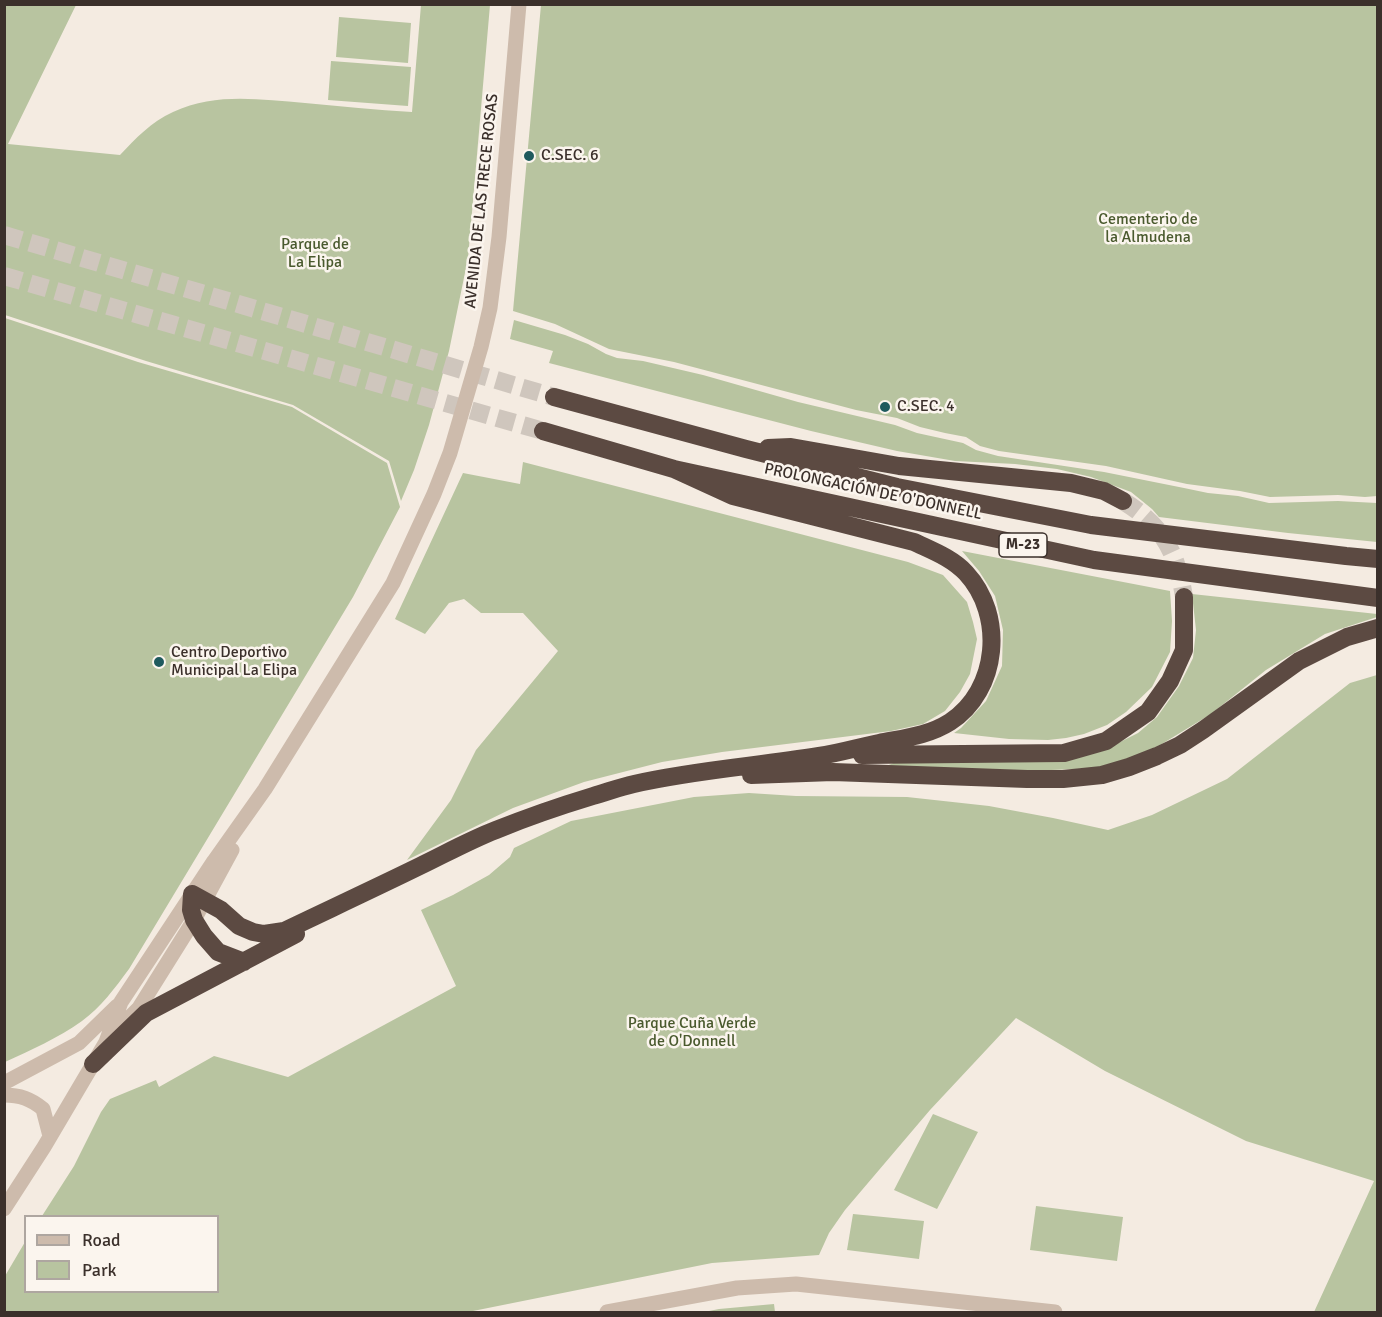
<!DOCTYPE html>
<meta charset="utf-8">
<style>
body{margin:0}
#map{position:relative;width:1382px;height:1317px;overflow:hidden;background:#f4ebe1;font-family:Signika,sans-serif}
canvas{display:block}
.frame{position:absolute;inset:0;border:6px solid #3b302b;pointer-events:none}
.legend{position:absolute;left:24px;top:1215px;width:195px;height:78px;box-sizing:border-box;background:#fbf5ee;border:2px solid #aea6a0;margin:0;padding:8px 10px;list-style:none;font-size:18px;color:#3b302b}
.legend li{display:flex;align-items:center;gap:12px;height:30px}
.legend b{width:30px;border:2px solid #aea6a0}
</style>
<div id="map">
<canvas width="1382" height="1317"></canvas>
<div class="frame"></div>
<ul class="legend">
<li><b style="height:8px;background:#cdbbac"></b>Road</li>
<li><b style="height:16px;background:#b8c4a0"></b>Park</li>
</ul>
</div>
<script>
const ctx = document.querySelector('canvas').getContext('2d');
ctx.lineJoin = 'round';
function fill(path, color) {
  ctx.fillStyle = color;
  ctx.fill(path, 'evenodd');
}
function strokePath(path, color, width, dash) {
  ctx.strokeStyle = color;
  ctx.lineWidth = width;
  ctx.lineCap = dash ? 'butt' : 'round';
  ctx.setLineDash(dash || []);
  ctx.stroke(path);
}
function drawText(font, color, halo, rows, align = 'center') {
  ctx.font = font + ' Signika,sans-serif';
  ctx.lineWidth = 5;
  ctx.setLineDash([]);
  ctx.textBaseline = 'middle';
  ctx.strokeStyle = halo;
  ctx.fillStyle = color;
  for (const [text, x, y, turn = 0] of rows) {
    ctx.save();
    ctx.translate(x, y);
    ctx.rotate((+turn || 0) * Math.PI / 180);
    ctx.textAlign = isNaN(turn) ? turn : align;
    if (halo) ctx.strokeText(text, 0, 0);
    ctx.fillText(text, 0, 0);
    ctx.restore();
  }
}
fill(new Path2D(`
 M 5,4 L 76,5 L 8,144 L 120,155 C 136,138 151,122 173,112 C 217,92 260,100 305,103 C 341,106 376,110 412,112 L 421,5 L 490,5 L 468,258 L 449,351 L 429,425 L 414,470 L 401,501 L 389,461 L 293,405 L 146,361 L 5,315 Z
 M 541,5 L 1377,5 L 1377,496 L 1365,497 L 1338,495 L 1270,497 L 1240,491 L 1187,484 L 1106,466 L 999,451 L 980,446 L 966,437 L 945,433 L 920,427 L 897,418 L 856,410 L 674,362 L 609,349 L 555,324 L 513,311 Z
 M 339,17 L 411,23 L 408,63 L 336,57 Z
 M 331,61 L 411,67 L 408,106 L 328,100 Z
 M 5,318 L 138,362 L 292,407 L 387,463 L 400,507 L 353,597 L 129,969 C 115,988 101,1007 82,1021 C 58,1038 31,1050 5,1062 Z
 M 514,320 L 565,335 L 588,344 L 606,354 L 617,358 L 643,361 L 703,375 L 798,402 L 895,425 L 917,433 L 963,443 L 976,450 L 998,456 L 1104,472 L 1184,488 L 1208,493 L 1238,496 L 1269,503 L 1338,501 L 1377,503 L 1377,542 L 1288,533 L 1159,517 L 1152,509 L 1131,492 L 1091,477 L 1057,469 L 1015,464 L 955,461 L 897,451 L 811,431 L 549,363 L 553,351 L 510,339 Z
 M 523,462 L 908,562 L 943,575 L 967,602 L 973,622 L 977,639 L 970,674 L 960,692 L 945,711 L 923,724 L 891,731 L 722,752 L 662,762 L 584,782 L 513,808 L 407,860 L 451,800 L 476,750 L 558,651 L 523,613 L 481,613 L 464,599 L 449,603 L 425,634 L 395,619 L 463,473 L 520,484 Z
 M 962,551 L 1170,591 L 1172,621 L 1170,652 L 1152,687 L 1126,712 L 1107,725 L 1084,734 L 1066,738 L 1048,740 L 1009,739 L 954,733 L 961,728 L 986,701 L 1002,666 L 1003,630 L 995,596 L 979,571 Z
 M 1192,594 L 1377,614 L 1377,617 L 1325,634 L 1266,670 L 1211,714 L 1152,750 L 1099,768 L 1028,771 L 884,767 L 896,762 L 1116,744 L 1138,733 L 1157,717 L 1179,686 L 1193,658 L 1196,630 Z
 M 1377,675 L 1377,1312 L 1314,1312 L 1374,1181 L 1246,1141 L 1105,1071 L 1016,1018 L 930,1110 L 845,1210 L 829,1233 L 819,1255 L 712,1263 L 468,1312 L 5,1312 L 5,1276 L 25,1242 L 26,1292 L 218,1292 L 218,1216 L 42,1216 L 74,1166 L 101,1112 L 110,1099 L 156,1080 L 159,1087 L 214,1056 L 288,1077 L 456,986 L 421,910 L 453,895 L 489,875 L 510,857 L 514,848 L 571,821 L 694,797 L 749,793 L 796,796 L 907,797 L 989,806 L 1053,818 L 1108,830 L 1152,815 L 1227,779 L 1350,683 Z
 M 933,1114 L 978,1132 L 937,1209 L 894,1190 Z
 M 1036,1206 L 1123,1217 L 1117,1261 L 1030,1250 Z
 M 853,1214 L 924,1221 L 919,1259 L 847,1250 Z
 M 774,1304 L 775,1312 L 704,1312 L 719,1309 Z`), '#b8c4a0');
strokePath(new Path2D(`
 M 4,235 L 554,397
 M 4,276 L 543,431
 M 1123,501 C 1162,525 1177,552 1184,597`), '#cfc6bd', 18, [18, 9]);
strokePath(new Path2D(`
 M 126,1021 L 139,1008 L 194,920 L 232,850
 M 4,1083 L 79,1043 L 117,1006
 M 4,1095 C 20,1095 31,1099 43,1109 L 50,1136
 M 4,1209 L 44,1147 L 106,1042 L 121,1002 L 214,861 L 265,789 L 393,583 L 434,494 L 450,453 L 481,347 L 490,308 L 499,237 L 519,4
 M 607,1312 L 737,1288 L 796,1284 L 1055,1312`), '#cdbbac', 15);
strokePath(new Path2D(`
 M 554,397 L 746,449 L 897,487 L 1091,525 L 1346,556 L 1378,559
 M 543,431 L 674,469 L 1094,560 L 1378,598
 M 768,448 L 791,447 L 899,466 L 1071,483 L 1104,491 L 1123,501
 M 862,755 L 1064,753 L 1106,741 L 1148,712 L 1170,681 L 1184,650 L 1184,597
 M 751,775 L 833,772 L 1027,779 L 1063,779 L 1102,775 L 1129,767 L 1157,756 L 1180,745 L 1203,730 L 1299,661 L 1347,637 L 1378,628
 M 244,962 L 218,952 L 204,936 L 194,920 L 191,910 L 192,894 L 221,910 L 239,926 L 253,932 L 264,934 L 284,931 C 330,909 375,888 420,866 C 445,854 470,840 496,830 C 528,817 560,806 593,796 C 607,792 620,787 634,784 C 695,770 758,766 819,756 C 839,753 859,747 879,743 C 904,738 928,736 950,722 C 999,690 1005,615 966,573 C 952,558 933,551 914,542 L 733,496 L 674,469
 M 93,1064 L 146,1013 L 296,934`), '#5c4a42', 18);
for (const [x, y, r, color] of [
 [529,156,6,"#1f5a5e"],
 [885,407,6,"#1f5a5e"],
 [159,662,6,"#1f5a5e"]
]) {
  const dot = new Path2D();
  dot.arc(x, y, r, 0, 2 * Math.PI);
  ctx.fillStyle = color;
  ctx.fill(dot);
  strokePath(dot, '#fbf5ee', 2);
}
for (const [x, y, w] of [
 [1023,545,48]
]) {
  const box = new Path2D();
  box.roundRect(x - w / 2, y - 12, w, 24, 4.5);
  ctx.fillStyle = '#fbf5ee';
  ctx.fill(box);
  strokePath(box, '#3b302b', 1.5);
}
drawText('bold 15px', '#3b302b', null, [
 ["M-23",1023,545]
]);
drawText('16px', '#3b302b', '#fbf5ee', [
 ["C.SEC. 6",541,156],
 ["C.SEC. 4",897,407],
 ["Centro Deportivo",171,653],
 ["Municipal La Elipa",171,671]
], 'left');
drawText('16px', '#3b302b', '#fbf5ee', [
 ["AVENIDA DE LAS TRECE ROSAS",482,201,-84],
 ["PROLONGACIÓN DE O'DONNELL",873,492,12]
]);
drawText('16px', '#4a5a2e', '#fbf5ee', [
 ["Cementerio de",1148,220],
 ["la Almudena",1148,238],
 ["Parque de",315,245],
 ["La Elipa",315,263],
 ["Parque Cuña Verde",692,1024],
 ["de O'Donnell",692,1042]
]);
</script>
